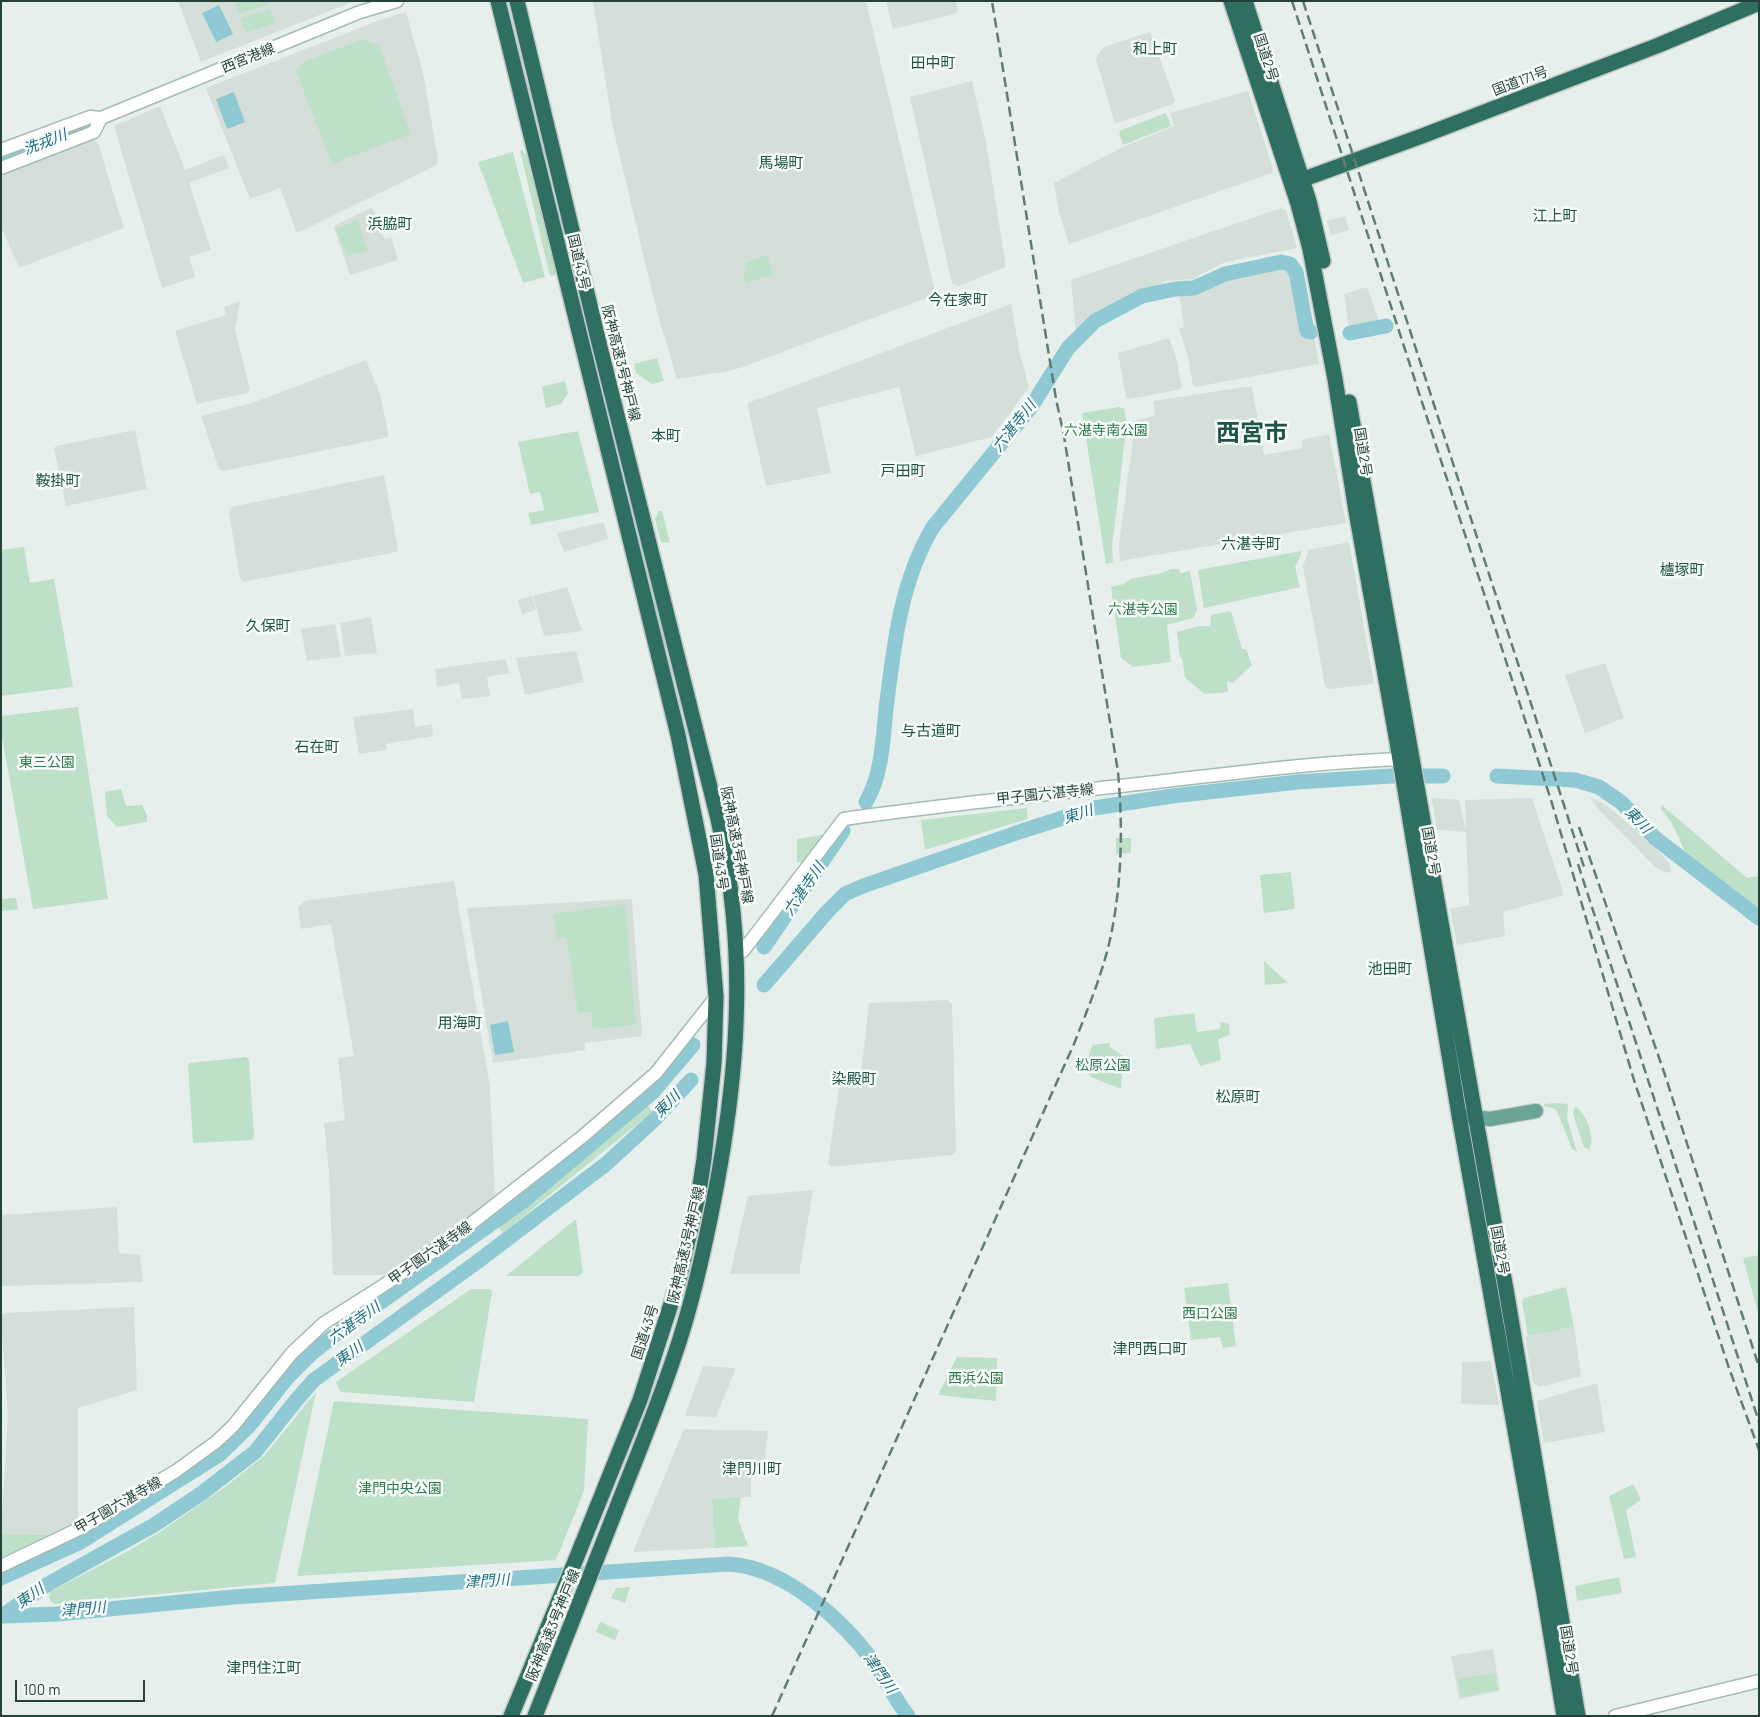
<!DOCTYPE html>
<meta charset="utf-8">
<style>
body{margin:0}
#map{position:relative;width:1760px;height:1717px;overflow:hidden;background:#e6efeb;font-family:Barlow,sans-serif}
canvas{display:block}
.frame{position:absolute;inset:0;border:2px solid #24423a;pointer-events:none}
.scale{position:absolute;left:15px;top:1680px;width:130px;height:22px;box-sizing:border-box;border:2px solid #24423a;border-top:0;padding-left:6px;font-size:15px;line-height:18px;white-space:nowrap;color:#24423a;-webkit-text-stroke:4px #f7fbf9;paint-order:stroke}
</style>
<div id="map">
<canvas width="1760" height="1717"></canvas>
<div class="frame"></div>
<div class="scale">100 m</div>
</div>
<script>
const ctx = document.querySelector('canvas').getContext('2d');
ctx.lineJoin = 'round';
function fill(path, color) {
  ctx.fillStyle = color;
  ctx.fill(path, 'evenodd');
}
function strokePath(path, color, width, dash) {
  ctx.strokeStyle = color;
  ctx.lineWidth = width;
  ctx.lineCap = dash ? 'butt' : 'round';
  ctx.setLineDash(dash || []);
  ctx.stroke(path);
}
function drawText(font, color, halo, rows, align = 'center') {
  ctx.font = font + ' Barlow,"Noto Sans JP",sans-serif';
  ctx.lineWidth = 5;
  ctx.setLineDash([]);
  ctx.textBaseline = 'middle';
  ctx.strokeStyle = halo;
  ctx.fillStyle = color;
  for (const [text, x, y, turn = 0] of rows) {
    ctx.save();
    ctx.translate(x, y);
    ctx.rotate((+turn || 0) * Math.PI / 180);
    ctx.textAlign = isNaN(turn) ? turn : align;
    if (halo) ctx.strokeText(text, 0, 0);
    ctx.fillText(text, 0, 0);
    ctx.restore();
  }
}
fill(new Path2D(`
 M 178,1 L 352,1 L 352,2 L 201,62 Z
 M 600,1 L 866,1 L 935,292 L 934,295 L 740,368 L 729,371 L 677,379 L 657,312 L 613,128 L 593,2 Z
 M 886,1 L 956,1 L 958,13 L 893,29 Z
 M 406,12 L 423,73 L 438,159 L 437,165 L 297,233 L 280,188 L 250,199 L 206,88 L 380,20 Z
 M 1150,32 L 1175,100 L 1173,104 L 1115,124 L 1096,59 L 1100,51 L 1104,47 Z
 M 972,81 L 986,142 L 1006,267 L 958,286 L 952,283 L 910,97 Z
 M 1248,91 L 1273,169 L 1272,173 L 1069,244 L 1059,212 L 1054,183 L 1121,148 L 1174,126 L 1170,113 Z
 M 160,106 L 185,170 L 224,155 L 229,168 L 189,183 L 211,250 L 189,257 L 195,277 L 162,288 L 114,126 Z
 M 92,139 L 98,143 L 124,228 L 21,267 L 18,265 L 1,227 L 1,176 Z
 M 372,207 L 384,239 L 391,237 L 398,260 L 350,275 L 334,228 L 336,225 Z
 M 1281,208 L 1286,210 L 1297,248 L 1225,262 L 1192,279 L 1165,281 L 1152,290 L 1093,314 L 1076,330 L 1071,280 Z
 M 1345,216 L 1349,230 L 1331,235 L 1327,221 Z
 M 1282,267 L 1287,268 L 1290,274 L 1300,322 L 1311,320 L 1319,364 L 1195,387 L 1193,385 L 1187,353 L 1179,329 L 1184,327 L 1179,293 L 1197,292 L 1223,279 Z
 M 1367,287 L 1380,324 L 1349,329 L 1344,294 Z
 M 240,301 L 235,330 L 250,390 L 247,393 L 197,404 L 175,331 L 226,315 L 224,307 Z
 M 1011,304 L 1020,354 L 1029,387 L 992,437 L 916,456 L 899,387 L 817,408 L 831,473 L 766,486 L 747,403 L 778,392 Z
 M 1169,338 L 1176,357 L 1182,386 L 1178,390 L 1129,399 L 1126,397 L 1118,353 Z
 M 366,360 L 380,394 L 389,437 L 223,471 L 219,469 L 201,416 L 252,403 Z
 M 1252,386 L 1264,455 L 1303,448 L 1302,440 L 1329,434 L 1346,523 L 1120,561 L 1119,544 L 1134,433 L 1132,421 L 1155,416 L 1153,401 Z
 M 135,430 L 147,489 L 66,506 L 54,448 L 56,446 Z
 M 384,475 L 398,548 L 396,552 L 243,582 L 240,579 L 229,512 L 232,507 Z
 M 604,522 L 608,539 L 564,552 L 557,533 Z
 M 1349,542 L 1374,684 L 1328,689 L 1325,686 L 1303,566 L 1309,550 Z
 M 567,587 L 582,631 L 544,636 L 533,596 Z
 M 532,596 L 536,610 L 522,614 L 518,600 Z
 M 371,617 L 377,653 L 345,656 L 340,623 Z
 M 335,624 L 341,657 L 307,661 L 301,629 Z
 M 576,651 L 584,682 L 525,695 L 516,658 Z
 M 505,659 L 510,673 L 487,677 L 490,696 L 462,699 L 459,683 L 437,687 L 435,669 Z
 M 1605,663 L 1624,718 L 1585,733 L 1565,675 Z
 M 413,709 L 415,727 L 432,724 L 433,736 L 386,744 L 387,750 L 359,754 L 353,717 Z
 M 1590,797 L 1606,805 L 1630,825 L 1668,861 L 1672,871 L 1666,873 L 1656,868 L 1600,811 Z
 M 1434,798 L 1459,800 L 1466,831 L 1465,800 L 1532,798 L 1564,895 L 1503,912 L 1505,936 L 1457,945 L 1450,909 L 1469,905 L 1466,832 L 1437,830 L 1432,800 Z
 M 454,881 L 490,1086 L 495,1199 L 444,1239 L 388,1275 L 333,1275 L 329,1172 L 324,1123 L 345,1120 L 338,1058 L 354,1056 L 331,924 L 301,929 L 298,907 L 305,901 Z
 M 632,899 L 642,1036 L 585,1043 L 585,1050 L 493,1063 L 467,908 Z
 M 948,1000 L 952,1004 L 956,1151 L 952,1155 L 831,1167 L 828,1163 L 841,1074 L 861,1075 L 869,1003 Z
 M 813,1190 L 799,1274 L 730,1274 L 748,1196 Z
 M 117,1207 L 119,1253 L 140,1255 L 143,1282 L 1,1286 L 1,1215 Z
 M 134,1307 L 137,1390 L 78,1408 L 78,1524 L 53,1535 L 1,1534 L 8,1415 L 1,1317 L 4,1313 Z
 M 1574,1327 L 1581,1376 L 1540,1387 L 1533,1383 L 1525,1337 Z
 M 1491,1361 L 1499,1405 L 1461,1404 L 1462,1362 Z
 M 703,1366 L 736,1368 L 716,1417 L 685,1416 Z
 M 1597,1383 L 1605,1432 L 1544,1443 L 1537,1401 Z
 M 684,1429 L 768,1431 L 763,1475 L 751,1475 L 751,1497 L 712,1498 L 714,1548 L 633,1552 Z
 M 1493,1649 L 1500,1691 L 1459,1699 L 1451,1656 Z`), '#d4dfda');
fill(new Path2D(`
 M 235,1 L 268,1 L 269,4 L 239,14 Z
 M 270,8 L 276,23 L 246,33 L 240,18 Z
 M 364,39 L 379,45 L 411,134 L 332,164 L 296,71 L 305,61 Z
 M 1166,113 L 1171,126 L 1123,145 L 1119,133 L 1121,130 Z
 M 522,150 L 528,157 L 556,270 L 555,275 L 550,276 L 520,151 Z
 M 513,152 L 545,277 L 523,283 L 478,162 Z
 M 357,220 L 368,250 L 347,256 L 336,229 Z
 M 767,255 L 773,275 L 746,283 L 743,273 L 746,271 L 745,263 Z
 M 657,358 L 664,381 L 652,384 L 636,373 L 634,364 Z
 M 565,381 L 568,393 L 561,404 L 546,408 L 542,387 Z
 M 1120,407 L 1124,409 L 1127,423 L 1112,546 L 1113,562 L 1106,564 L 1082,413 Z
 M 578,431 L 599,512 L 531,525 L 528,513 L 544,510 L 540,492 L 530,494 L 518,442 Z
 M 659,511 L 662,511 L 670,542 L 664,543 L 661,542 L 655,519 Z
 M 24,547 L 30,583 L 54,579 L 73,687 L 1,696 L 1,550 Z
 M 1301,551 L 1301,555 L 1295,567 L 1300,587 L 1204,608 L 1198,570 Z
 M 1172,569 L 1179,569 L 1180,573 L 1190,571 L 1197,610 L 1193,618 L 1167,625 L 1171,662 L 1133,667 L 1121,658 L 1111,587 L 1124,584 L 1131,579 L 1162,573 Z
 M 1231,611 L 1242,649 L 1246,649 L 1252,665 L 1233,683 L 1227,681 L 1228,692 L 1205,694 L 1185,678 L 1182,658 L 1180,657 L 1177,632 L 1199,626 L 1210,626 L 1211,615 Z
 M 78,707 L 108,899 L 33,909 L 1,732 L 1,716 Z
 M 121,789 L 126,806 L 142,805 L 147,815 L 147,822 L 117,827 L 107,816 L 105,792 Z
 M 1662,805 L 1747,878 L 1759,876 L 1759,912 L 1685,852 L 1672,823 L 1661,809 Z
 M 1027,808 L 1028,819 L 925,850 L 921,820 Z
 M 827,834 L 808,863 L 797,862 L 797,839 Z
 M 1116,838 L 1131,838 L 1131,853 L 1116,854 Z
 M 1291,872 L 1295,909 L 1264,913 L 1260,875 Z
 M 16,898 L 18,909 L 1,911 L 1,899 Z
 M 625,904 L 636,1025 L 592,1029 L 591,1012 L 578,1013 L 566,937 L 557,939 L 553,914 Z
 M 1264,961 L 1288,983 L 1265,985 Z
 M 1194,1013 L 1197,1032 L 1220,1029 L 1221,1022 L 1229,1024 L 1230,1035 L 1218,1039 L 1221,1060 L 1200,1066 L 1190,1044 L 1156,1049 L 1154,1018 Z
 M 1110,1043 L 1110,1047 L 1123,1056 L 1121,1089 L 1091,1077 L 1085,1070 L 1092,1045 Z
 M 246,1057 L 249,1060 L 254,1137 L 252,1140 L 193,1143 L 188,1065 L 190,1063 Z
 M 1556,1103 L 1568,1104 L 1567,1118 L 1577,1152 L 1572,1149 L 1558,1113 L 1555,1109 L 1544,1106 L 1544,1104 Z
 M 646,1104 L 652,1112 L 503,1233 L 497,1225 L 557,1178 Z
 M 1575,1106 C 1586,1112 1596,1139 1589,1150 L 1584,1147 L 1573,1114 Z
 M 576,1219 L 583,1273 L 578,1276 L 506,1276 Z
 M 1759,1255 L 1759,1316 L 1743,1258 Z
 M 1228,1283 L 1236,1346 L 1223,1348 L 1220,1337 L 1191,1340 L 1184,1288 Z
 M 1566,1287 L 1574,1327 L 1528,1336 L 1522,1302 L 1524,1298 Z
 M 471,1289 L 490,1289 L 492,1292 L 474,1402 L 341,1392 L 336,1382 Z
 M 957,1357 L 997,1358 L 996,1401 L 938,1395 Z
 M 316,1392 L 275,1583 L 55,1604 L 50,1601 L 49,1596 L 51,1591 L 128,1551 L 163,1530 L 225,1487 L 264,1456 Z
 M 334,1401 L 588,1419 L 584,1491 L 556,1560 L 297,1576 Z
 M 1633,1484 L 1641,1500 L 1626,1510 L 1636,1557 L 1624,1559 L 1609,1496 Z
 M 741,1497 L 738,1519 L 748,1546 L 714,1548 L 712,1498 Z
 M 1,1534 L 53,1535 L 1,1557 Z
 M 1619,1577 L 1622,1593 L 1577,1601 L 1575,1586 Z
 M 630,1587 L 625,1603 L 611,1598 L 616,1588 Z
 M 600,1622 L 619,1630 L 615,1640 L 596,1632 Z
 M 1495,1673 L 1498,1690 L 1461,1697 L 1458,1679 Z`), '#bfe0c8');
fill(new Path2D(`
 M 219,5 L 233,34 L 216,42 L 202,13 Z
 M 234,92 L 245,122 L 227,129 L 216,99 Z
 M 508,1021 L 514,1052 L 495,1055 L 490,1025 Z`), '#8ec9d4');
strokePath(new Path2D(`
 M 1,159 L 88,125
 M 1350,333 L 1386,326
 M 1497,776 L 1575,780 L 1599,787 L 1622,803 L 1655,838 L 1759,918
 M 866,802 C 882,775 883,739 886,709 C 894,646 900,582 933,527 L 1031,407 L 1068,348 L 1095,321 L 1142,296 L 1175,289 L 1194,288 L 1225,274 L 1281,262 L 1290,264 L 1296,272 L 1307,331 L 1311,332
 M 764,947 L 843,831
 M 764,985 L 827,912 L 845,894 L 863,886 L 1022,831 L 1094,808 L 1172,796 L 1298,782 L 1391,776 L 1443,776
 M 1,1578 L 79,1543 L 219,1455 L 249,1426 L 287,1378 L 312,1353 L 336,1334 L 522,1202 L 653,1092 L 693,1045
 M 2,1616 L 48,1584 L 154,1525 L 202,1493 L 255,1452 L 298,1398 L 314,1380 L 477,1262 L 606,1164 L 656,1118 L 691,1080
 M 3,1616 L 57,1614 L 234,1597 L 728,1564 C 785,1567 843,1620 875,1664 C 887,1681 895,1700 908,1716`), '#8ec9d4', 15);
const secondary = new Path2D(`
 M 1,150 L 90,117 L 101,118 L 360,12 L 397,1
 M 1,168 L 94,132 L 101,118
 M 743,951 L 844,819 C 942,805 1040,795 1138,784 C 1228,774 1319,761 1409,759
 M 1,1566 L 83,1527 L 176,1471 L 216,1442 L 233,1426 L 292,1353 L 324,1323 L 384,1285 L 454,1237 L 582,1137 L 656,1073 L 716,997
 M 1615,1716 L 1759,1681`);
const primary = new Path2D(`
 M 1465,1116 L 1490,1119 L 1536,1111`);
const highway = new Path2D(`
 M 498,1 L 678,735 L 706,874 L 716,997 L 714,1063 L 704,1159 L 699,1192 L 679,1279 L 640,1400 L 576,1559 L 511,1716
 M 517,1 L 599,343 L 718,819 C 725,850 730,881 733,912 C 743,1010 732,1108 713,1204 C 703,1255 692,1305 675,1354 C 658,1406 637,1456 617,1507 C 590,1577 562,1646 535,1716
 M 1231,1 L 1298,204 L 1310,249 L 1335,379 L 1356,511 L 1397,742 L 1459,1115 L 1544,1594 L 1564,1716
 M 1245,1 L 1309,201 L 1323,261
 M 1293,183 L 1422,136 L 1659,45 L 1759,3
 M 1349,402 L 1507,1295 L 1578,1716`);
strokePath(secondary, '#a4bbb3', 15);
strokePath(primary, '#c2cac8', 16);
strokePath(highway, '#c2cac8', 18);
strokePath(secondary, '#fff', 12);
strokePath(primary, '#6aa596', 14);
strokePath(highway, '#2f6f62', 15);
strokePath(new Path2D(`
 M 1292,1 L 1551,800 L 1634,1080 L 1729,1368 L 1759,1450
 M 1303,1 L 1585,870
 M 1579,827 L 1664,1072 L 1759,1367
 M 1578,864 L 1759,1422
 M 772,1716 L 1074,1044 C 1088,1008 1103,973 1111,935 C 1122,881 1123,827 1118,772 L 1064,436 L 1056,399 L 992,1`), '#5f7d75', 2.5, [10, 5]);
drawText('14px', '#24423a', '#f7fbf9', [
 ["国道2号",1266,57,72],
 ["西宮港線",248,58,-22],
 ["国道171号",1520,81,-21],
 ["国道43号",579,262,77],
 ["阪神高速3号神戸線",621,363,76],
 ["国道2号",1363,452,81],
 ["甲子園六湛寺線",1045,794,-6],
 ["阪神高速3号神戸線",737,845,79],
 ["国道2号",1431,851,80],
 ["国道43号",719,862,82],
 ["阪神高速3号神戸線",686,1245,-77],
 ["国道2号",1500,1250,80],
 ["甲子園六湛寺線",430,1253,-35],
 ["国道43号",645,1332,-72],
 ["甲子園六湛寺線",118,1505,-30],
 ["阪神高速3号神戸線",553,1625,-68],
 ["国道2号",1569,1650,81]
]);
drawText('14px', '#2d7a4b', '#f7fbf9', [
 ["六湛寺南公園",1106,430],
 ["六湛寺公園",1143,609],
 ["東三公園",47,762],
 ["松原公園",1103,1065],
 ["西口公園",1210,1313],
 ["西浜公園",976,1378],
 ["津門中央公園",400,1488]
]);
drawText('15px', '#1f5548', '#f7fbf9', [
 ["和上町",1155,49],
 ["田中町",933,63],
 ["馬場町",781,163],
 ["江上町",1555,216],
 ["浜脇町",390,224],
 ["今在家町",958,300],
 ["本町",666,436],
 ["戸田町",903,471],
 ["鞍掛町",58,481],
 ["六湛寺町",1251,544],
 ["櫨塚町",1682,570],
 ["久保町",268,626],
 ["与古道町",931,731],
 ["石在町",317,747],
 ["池田町",1390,969],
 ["用海町",460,1023],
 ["染殿町",854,1079],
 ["松原町",1238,1097],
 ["津門西口町",1150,1349],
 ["津門川町",752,1469],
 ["津門住江町",264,1668]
]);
drawText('italic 15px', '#1c6f80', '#f7fbf9', [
 ["洗戎川",45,142,-21],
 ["六湛寺川",1014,426,-52],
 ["東川",1078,814,-18],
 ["東川",1638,820,46],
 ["六湛寺川",804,889,-56],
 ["東川",667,1104,-45],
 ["六湛寺川",354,1323,-36],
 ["東川",349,1354,-36],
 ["津門川",487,1581,-4],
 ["東川",30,1596,-35],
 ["津門川",83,1609,-5],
 ["津門川",880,1673,55]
]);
drawText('bold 24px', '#1f5548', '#f7fbf9', [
 ["西宮市",1252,433]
]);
</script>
